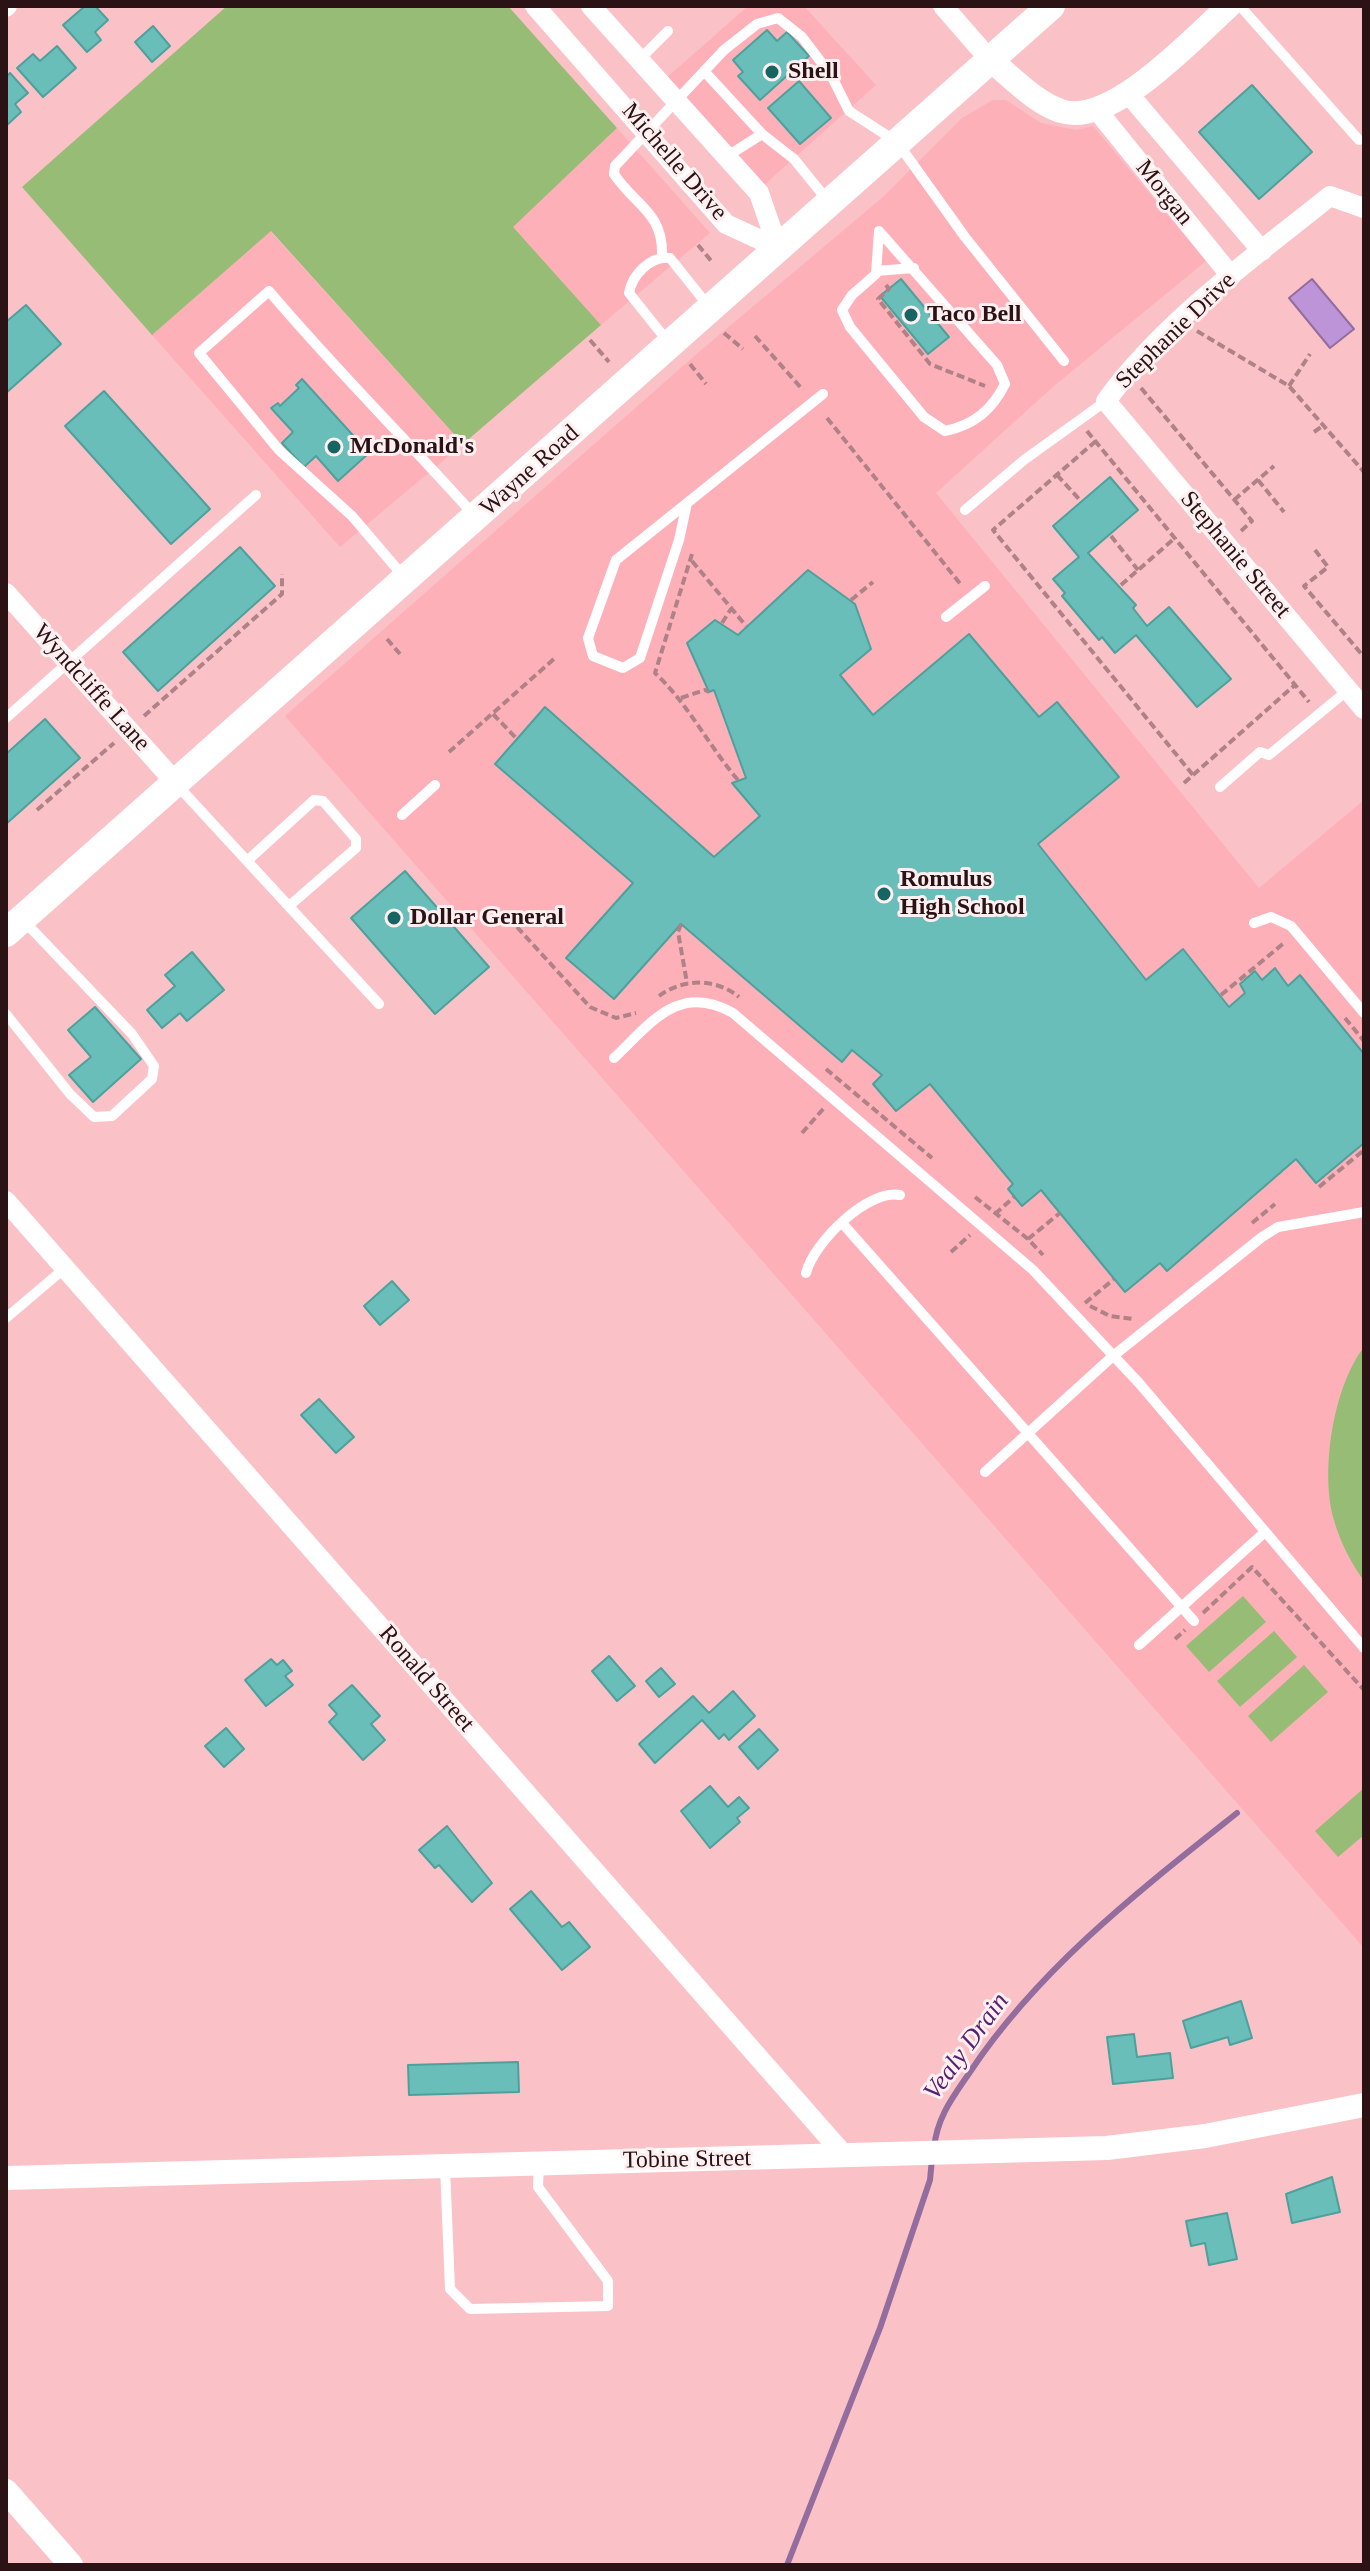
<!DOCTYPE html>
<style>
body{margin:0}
#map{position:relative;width:1370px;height:2571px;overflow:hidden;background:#fac1c7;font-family:Georgia,serif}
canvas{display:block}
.frame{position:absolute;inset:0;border:8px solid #2a1215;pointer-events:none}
</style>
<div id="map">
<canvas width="1370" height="2571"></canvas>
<div class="frame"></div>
</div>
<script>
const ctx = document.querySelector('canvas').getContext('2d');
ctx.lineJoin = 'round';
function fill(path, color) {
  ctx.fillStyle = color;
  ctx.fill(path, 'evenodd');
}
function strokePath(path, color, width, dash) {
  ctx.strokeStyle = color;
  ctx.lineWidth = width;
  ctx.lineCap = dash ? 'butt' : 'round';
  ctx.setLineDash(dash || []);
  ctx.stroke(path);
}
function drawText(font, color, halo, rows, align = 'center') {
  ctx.font = font + ' Georgia,serif';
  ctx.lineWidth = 6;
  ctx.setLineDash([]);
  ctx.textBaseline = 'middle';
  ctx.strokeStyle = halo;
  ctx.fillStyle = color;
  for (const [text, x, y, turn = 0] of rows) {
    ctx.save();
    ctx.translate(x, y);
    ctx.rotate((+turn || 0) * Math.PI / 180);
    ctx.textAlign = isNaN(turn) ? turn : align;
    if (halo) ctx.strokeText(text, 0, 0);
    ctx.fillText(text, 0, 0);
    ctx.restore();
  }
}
fill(new Path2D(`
 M 748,6 L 804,6 L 876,85 L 764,185 L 665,79 Z
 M 993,100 L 1006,100 L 1041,123 L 1076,130 L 1093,126 L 1206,261 L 1054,386 L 936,493 L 1259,888 L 1364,800 L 1364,1948 L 285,716 L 700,351 L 883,197 L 962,118 Z
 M 617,128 L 710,233 L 601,325 L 512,227 Z
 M 270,231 L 463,444 L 340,547 L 152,335 Z`), '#feb0b9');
fill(new Path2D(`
 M 227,6 L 508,6 L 617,128 L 513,227 L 601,325 L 463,444 L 271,231 L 152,335 L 22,187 Z
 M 1364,1347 L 1364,1581 C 1351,1563 1340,1542 1334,1520 C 1320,1472 1333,1387 1364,1347 Z
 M 1243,1596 L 1266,1622 L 1209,1672 L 1186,1646 Z
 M 1274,1631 L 1297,1657 L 1240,1707 L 1217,1681 Z
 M 1304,1665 L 1328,1692 L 1271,1742 L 1248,1716 Z
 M 1364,1788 L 1364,1835 L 1338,1857 L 1315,1831 Z`), '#96bc75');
const water = new Path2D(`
 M 1312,279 L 1354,329 L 1330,348 L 1289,298 Z`);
fill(water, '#be94d9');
strokePath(water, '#926d9e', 2);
strokePath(new Path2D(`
 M 934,2148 C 937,2117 953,2097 970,2072 C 1039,1968 1140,1890 1237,1813
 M 787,2565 L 880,2328 L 930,2180 L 932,2159`), '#926d9e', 6);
const building = new Path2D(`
 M 85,6 L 95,6 L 108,20 L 95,32 L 101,40 L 87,52 L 63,25 Z
 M 153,26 L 170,46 L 152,62 L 135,42 Z
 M 767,30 L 777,41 L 787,32 L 809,56 L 760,100 L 738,76 L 743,72 L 733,60 Z
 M 57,46 L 76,68 L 43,97 L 17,68 L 33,54 L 40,61 Z
 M 10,73 L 28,93 L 15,104 L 21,112 L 7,125 L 6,77 Z
 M 799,81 L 831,118 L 800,144 L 768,108 Z
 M 1252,85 L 1312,152 L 1259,199 L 1199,132 Z
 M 901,279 L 949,337 L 928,354 L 880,296 Z
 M 26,305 L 61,344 L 6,393 L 6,322 Z
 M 302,379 L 369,453 L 338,481 L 316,456 L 304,467 L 282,443 L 293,432 L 271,408 L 278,403 L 280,406 L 299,388 L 296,385 Z
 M 104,391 L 210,509 L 171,544 L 65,426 Z
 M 1110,477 L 1138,510 L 1088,553 L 1136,605 L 1133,608 L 1147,626 L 1169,607 L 1231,679 L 1197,707 L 1136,635 L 1115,653 L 1102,637 L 1099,640 L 1062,596 L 1065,593 L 1053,579 L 1079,557 L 1053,526 Z
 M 240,547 L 275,586 L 158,691 L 123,652 Z
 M 808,570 L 855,604 L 871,649 L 840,675 L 873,715 L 969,634 L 1039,717 L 1057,702 L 1119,777 L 1038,844 L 1146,980 L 1183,949 L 1229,1007 L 1245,993 L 1240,984 L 1255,971 L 1262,980 L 1275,968 L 1288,986 L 1300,975 L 1364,1054 L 1364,1143 L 1316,1183 L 1296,1159 L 1167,1271 L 1160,1263 L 1125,1292 L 1041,1190 L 1022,1206 L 1008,1189 L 1013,1184 L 930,1084 L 896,1111 L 873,1084 L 882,1075 L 852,1050 L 842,1062 L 681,924 L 614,999 L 566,958 L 633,883 L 495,764 L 545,707 L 714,857 L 760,816 L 732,783 L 746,778 L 714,690 L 709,692 L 687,643 L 715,620 L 738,635 Z
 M 45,719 L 80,758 L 6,824 L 6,754 Z
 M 405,871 L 489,967 L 435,1014 L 351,918 Z
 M 192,952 L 224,990 L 187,1021 L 180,1013 L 162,1028 L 147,1010 L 175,986 L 165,975 Z
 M 95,1007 L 141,1059 L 93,1102 L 69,1075 L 91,1057 L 68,1030 Z
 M 392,1281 L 409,1300 L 380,1325 L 364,1306 Z
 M 319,1399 L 354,1437 L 336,1453 L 301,1415 Z
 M 609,1656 L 635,1686 L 617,1701 L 592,1671 Z
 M 271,1659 L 277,1665 L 283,1660 L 292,1671 L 285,1676 L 293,1685 L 266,1706 L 245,1680 Z
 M 661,1668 L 675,1684 L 659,1697 L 646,1681 Z
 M 352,1685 L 380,1716 L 371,1724 L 385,1740 L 363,1760 L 329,1722 L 337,1714 L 329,1705 Z
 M 733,1691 L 755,1716 L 729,1740 L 724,1734 L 719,1739 L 702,1720 L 655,1763 L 639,1744 L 693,1696 L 709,1713 Z
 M 226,1728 L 244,1749 L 224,1767 L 205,1746 Z
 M 759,1729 L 778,1750 L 758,1769 L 739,1747 Z
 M 710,1786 L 728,1807 L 739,1797 L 749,1808 L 737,1818 L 740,1822 L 710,1848 L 681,1811 Z
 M 447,1826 L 492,1883 L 472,1902 L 439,1865 L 435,1868 L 419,1850 Z
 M 531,1891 L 562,1927 L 569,1922 L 590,1947 L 562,1970 L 510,1909 Z
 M 1241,2001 L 1252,2038 L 1230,2045 L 1228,2037 L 1191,2048 L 1183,2021 Z
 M 1134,2034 L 1137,2057 L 1170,2053 L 1173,2078 L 1113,2084 L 1107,2037 Z
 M 518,2062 L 519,2092 L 409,2095 L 408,2065 Z
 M 1332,2177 L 1340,2212 L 1292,2223 L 1286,2194 Z
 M 1227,2213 L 1237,2259 L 1209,2265 L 1205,2243 L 1191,2246 L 1186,2221 Z`);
fill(building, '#6abeba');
strokePath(building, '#4ca19d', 2);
strokePath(new Path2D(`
 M 698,245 L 713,263
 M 886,285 L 889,289 L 878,299 L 930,364 L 985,386
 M 1197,331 L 1289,386 L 1364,472
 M 724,333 L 743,349
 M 755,336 L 803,390
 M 590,340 L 609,362
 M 690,364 L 706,384
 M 1289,386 L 1310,354
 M 1141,388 L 1252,521 L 1241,531
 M 827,418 L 962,586
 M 1087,431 L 1309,702
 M 1314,432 L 1324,425
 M 1096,441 L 993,530 L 1193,775
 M 1057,475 L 1079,499
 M 1258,480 L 1284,512
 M 1234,500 L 1274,466
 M 1111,536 L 1138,570
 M 1315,550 L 1328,567 L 1304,586 L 1364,657
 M 692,554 L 655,673 C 689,705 708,745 738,780
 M 692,561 L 746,626
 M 1121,585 L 1176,537
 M 851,600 L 873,582
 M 722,623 L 731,609
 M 387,639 L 400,654
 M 681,698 L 705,690 L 709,692
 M 493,714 L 517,739
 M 144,716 L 282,594 L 282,574
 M 449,752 L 555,658
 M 1184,783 L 1296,684
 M 37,810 L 114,743
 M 681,924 L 678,932 L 687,983
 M 517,927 L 590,1007 L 616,1018 L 636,1013
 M 1221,995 L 1284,943
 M 659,996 C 683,978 716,978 739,997
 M 1345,1018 L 1364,1041
 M 826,1069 L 932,1158
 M 802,1133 L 824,1108
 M 1319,1187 L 1364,1150
 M 975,1197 L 1028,1239 L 1043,1255
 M 995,1214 L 1014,1197
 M 1252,1223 L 1275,1204
 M 1028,1239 L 1060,1213
 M 951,1252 L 970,1235
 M 1085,1303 L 1114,1279
 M 1090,1306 L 1110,1316 L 1134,1319
 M 1203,1613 L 1252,1567 L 1364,1690
 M 1175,1639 L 1185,1630`), '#af8287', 4, [8, 4]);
strokePath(new Path2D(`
 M 1240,6 L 1359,140
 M 639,60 L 668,31
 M 704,71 L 762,134
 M 726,157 L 762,134 L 794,159 L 828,201
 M 879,231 L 997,365 L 1005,384 C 992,410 974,425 945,431 L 924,417 L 850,327 L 842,310 L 852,295 L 876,274 Z
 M 662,257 C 664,212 635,206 614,174 L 615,166 L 724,50 L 757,24 L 778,18 L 802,37 L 831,75 L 849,111 L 897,142 L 965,237 L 1064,361
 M 876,271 L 914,268
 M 669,343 L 629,293 C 632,275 650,256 670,258 L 710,308
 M 687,503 L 679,540 L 640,658 L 623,668 L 593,656 L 588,638 L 616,560 L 823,394
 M 965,510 L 1024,460 L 1106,401
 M 404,577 L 352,516 L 279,450 L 199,353 L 269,291 C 334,368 406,439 473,514
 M 946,617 L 985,586
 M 6,718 L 256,495
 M 177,785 L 379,1004
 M 1220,787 L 1260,752 L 1269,755 L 1348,690
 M 402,815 L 435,785
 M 247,861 L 314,800 L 323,801 L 356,839 L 356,848 L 289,906
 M 1254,923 L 1271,917 L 1291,926 L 1364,1013
 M 6,1014 L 70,1094 L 94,1117 L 112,1116 L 152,1079 L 154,1066 L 132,1034 L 23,920
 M 614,1058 C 651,1023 679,982 733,1013 L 1033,1270 L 1139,1383 L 1364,1648
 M 843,1224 L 1194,1621
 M 806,1273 C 814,1242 868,1189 900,1195
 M 6,1318 L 65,1268
 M 985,1472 L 1113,1356 L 1262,1237 L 1278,1227 L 1364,1212
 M 1139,1645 L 1265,1532
 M 445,2167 L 450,2289 L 470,2309 L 608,2306 L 608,2281 L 538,2187 L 539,2163`), '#fff', 10);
strokePath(new Path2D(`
 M 535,6 L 726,224 L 778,248
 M 591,6 L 759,193 L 778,248
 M 943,6 L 990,60
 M 6,7 L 7,6
 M 1127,92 L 1262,251
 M 1097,110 L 1231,276
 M 1364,208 L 1330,196 C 1253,258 1164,321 1106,401 L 1364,709
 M 6,593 L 176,783
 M 6,1201 L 846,2157`), '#fff', 20);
strokePath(new Path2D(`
 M 990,60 C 1011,76 1035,103 1061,111 C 1111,128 1193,38 1229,6
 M 6,2178 L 1107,2148 L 1205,2136 L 1364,2105
 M 6,2491 L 71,2565`), '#fff', 24);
strokePath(new Path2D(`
 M 6,933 L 1051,6`), '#fff', 28);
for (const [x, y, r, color] of [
 [772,72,8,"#166562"],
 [911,315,8,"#166562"],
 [334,447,8,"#166562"],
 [884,894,8,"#166562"],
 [394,918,8,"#166562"]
]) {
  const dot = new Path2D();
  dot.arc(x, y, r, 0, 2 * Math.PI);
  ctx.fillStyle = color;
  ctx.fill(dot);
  strokePath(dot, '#feeff0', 3);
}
drawText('bold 24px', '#2a1215', '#feeff0', [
 ["Shell",788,72],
 ["Taco Bell",927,315],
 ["McDonald's",350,447],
 ["Romulus",900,880],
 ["High School",900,908],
 ["Dollar General",410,918]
], 'left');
drawText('24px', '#2a1215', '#feeff0', [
 ["Michelle Drive",674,162,49],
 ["Morgan",1164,193,51],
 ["Stephanie Drive",1176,331,-44],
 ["Wayne Road",530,471,-42],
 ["Stephanie Street",1235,555,50],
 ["Wyndcliffe Lane",91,688,48],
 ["Ronald Street",426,1679,49],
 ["Tobine Street",687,2160,-1]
]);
drawText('italic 26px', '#562172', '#feeff0', [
 ["Vealy Drain",967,2047,-54]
]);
</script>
